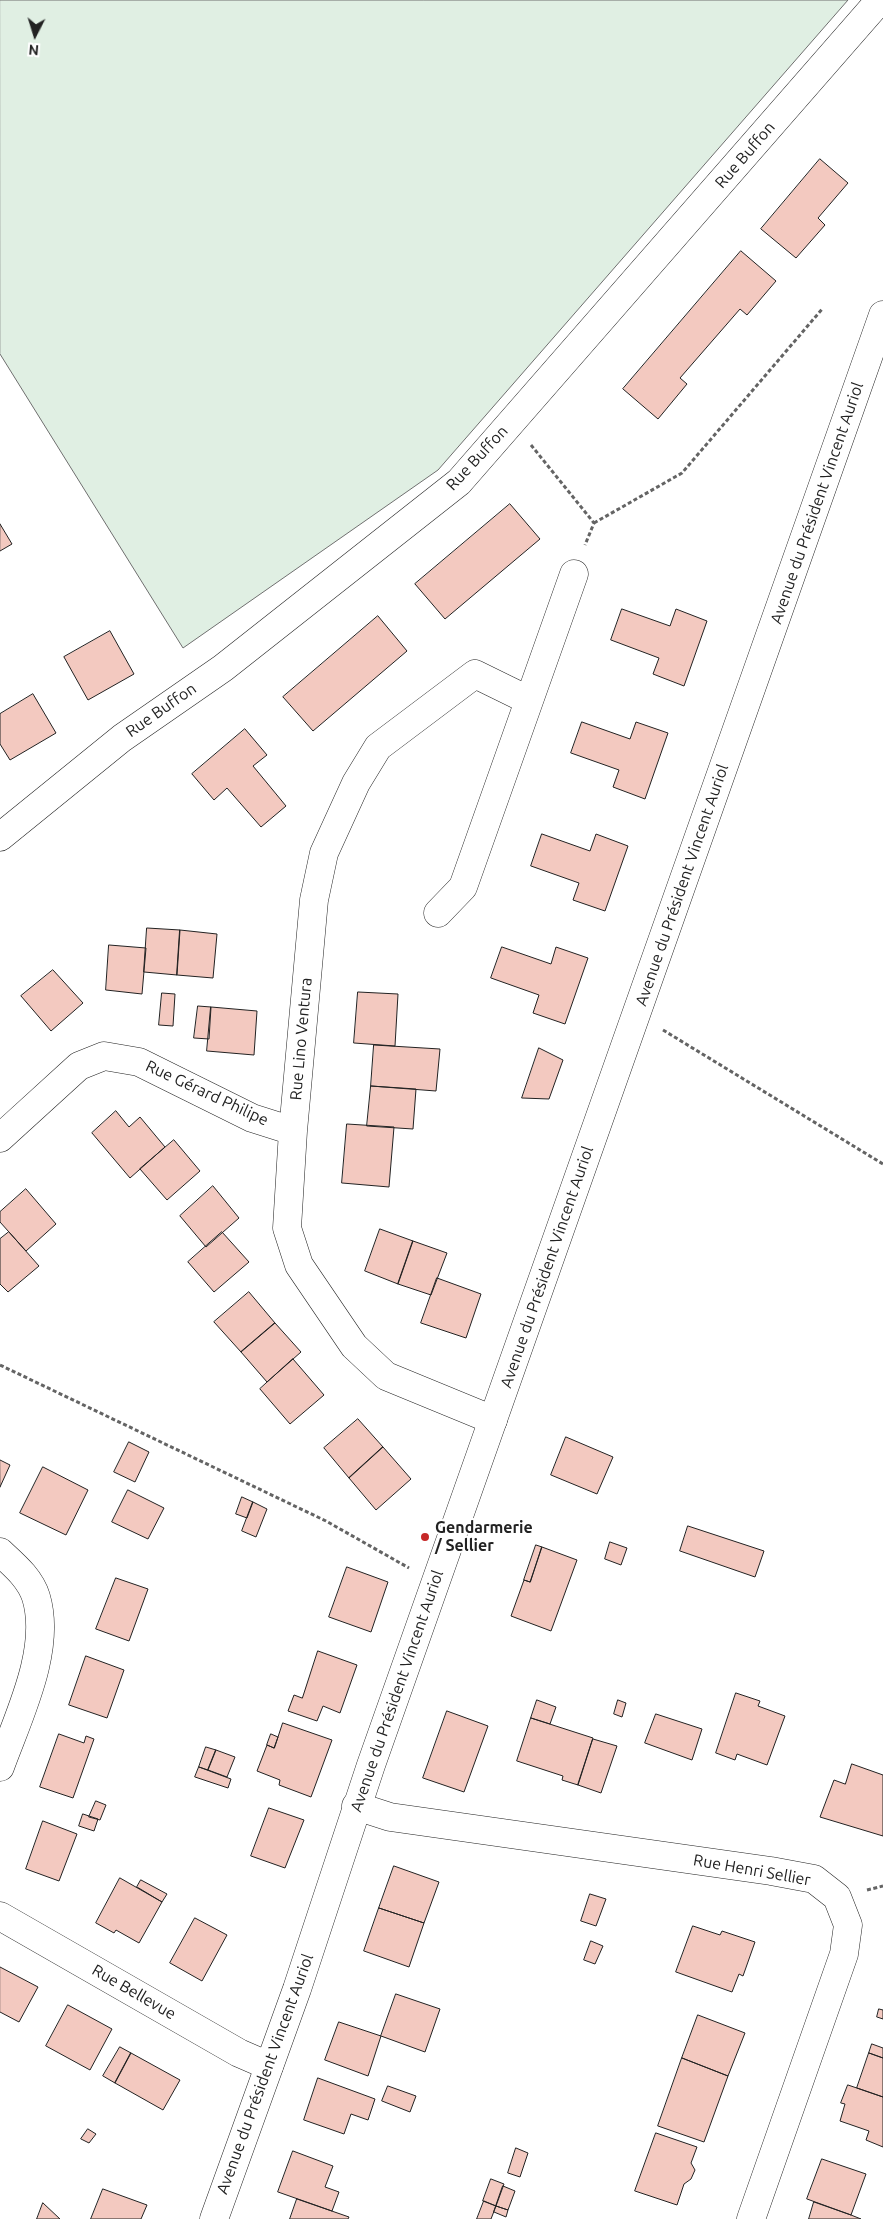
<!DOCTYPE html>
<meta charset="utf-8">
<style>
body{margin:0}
#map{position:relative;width:883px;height:2219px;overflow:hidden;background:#fff;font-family:Ubuntu,sans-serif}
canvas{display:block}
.north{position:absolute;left:10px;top:10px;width:50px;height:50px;-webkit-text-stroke:4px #fff;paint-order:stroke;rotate:185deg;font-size:14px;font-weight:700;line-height:20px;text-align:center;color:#222}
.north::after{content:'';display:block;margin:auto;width:18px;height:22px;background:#222;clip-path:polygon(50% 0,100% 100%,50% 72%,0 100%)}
</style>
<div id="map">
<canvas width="883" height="2219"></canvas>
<div class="north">N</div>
</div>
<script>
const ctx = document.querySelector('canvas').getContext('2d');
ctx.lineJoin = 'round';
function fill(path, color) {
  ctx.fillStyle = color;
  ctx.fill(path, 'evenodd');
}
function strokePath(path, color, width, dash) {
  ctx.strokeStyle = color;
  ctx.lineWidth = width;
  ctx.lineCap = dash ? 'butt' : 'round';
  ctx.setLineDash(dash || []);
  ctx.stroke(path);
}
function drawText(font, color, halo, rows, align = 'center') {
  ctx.font = font + ' Ubuntu,sans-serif';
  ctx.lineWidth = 4;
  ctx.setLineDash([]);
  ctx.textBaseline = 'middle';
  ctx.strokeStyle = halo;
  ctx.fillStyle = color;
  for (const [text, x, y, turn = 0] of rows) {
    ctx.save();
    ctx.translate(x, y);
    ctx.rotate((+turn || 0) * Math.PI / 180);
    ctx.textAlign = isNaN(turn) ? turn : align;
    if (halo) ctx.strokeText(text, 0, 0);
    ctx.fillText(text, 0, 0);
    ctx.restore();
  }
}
const green = new Path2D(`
 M 0,0 L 848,0 L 438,470 L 183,648 L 0,354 Z`);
fill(green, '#e0efe3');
strokePath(green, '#6f6f6f', 1);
const building = new Path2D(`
 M 820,159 L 848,183 L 818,218 L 825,225 L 796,258 L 761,229 Z
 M 741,251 L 776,281 L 747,315 L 740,309 L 680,378 L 687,384 L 658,419 L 623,389 Z
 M 510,504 L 540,539 L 445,619 L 415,584 Z
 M 0,524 L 12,544 L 0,551 Z
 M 622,609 L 670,626 L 676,609 L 707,621 L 684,686 L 653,674 L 659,658 L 611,640 Z
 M 378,616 L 407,651 L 313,731 L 283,697 Z
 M 110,631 L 134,674 L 88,700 L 64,657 Z
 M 33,694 L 56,733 L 10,760 L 0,744 L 0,714 Z
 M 582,722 L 630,739 L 636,722 L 668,733 L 645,799 L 613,787 L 619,770 L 571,753 Z
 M 245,729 L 267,755 L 253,766 L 286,806 L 261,827 L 227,788 L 214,800 L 192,774 Z
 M 542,834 L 590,851 L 596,834 L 628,846 L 605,911 L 573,900 L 579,883 L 531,866 Z
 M 147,928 L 180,930 L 177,975 L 144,972 Z
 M 180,930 L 217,934 L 213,978 L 177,975 Z
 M 109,945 L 146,948 L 142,994 L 106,990 Z
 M 502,947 L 551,964 L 556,947 L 588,958 L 565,1024 L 533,1013 L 539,995 L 491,978 Z
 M 53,970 L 83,1003 L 51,1031 L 21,996 Z
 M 358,992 L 398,994 L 395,1046 L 354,1043 Z
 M 162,993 L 175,994 L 173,1026 L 159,1025 Z
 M 198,1006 L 211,1007 L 209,1039 L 194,1038 Z
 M 211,1007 L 257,1011 L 254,1055 L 207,1051 Z
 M 374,1045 L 440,1049 L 436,1091 L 371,1086 Z
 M 539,1048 L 563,1060 L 549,1099 L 522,1098 Z
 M 371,1086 L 416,1089 L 413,1129 L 367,1126 Z
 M 116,1111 L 129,1127 L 140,1117 L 165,1147 L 130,1178 L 92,1133 Z
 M 347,1124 L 394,1127 L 389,1187 L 342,1183 Z
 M 174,1140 L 200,1171 L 167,1200 L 140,1169 Z
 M 213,1186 L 239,1218 L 206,1247 L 180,1216 Z
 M 26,1189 L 56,1224 L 26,1251 L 0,1222 L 0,1212 Z
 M 380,1229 L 413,1241 L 398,1284 L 365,1271 Z
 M 9,1232 L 39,1266 L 8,1292 L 0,1284 L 0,1239 Z
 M 222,1232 L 249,1262 L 214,1292 L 188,1262 Z
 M 413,1241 L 447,1253 L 431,1295 L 398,1284 Z
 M 437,1278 L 481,1294 L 466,1338 L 421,1323 Z
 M 249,1292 L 275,1323 L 241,1352 L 214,1322 Z
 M 275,1323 L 301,1352 L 267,1382 L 241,1352 Z
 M 293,1359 L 324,1395 L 290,1424 L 260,1389 Z
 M 358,1419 L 383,1447 L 349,1478 L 324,1448 Z
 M 566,1437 L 613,1457 L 597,1494 L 551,1475 Z
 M 129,1442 L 149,1452 L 135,1482 L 114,1472 Z
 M 383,1447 L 411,1479 L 376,1510 L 349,1478 Z
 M 0,1460 L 10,1465 L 0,1487 Z
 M 43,1467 L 88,1490 L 66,1535 L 20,1513 Z
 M 128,1490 L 164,1508 L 148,1539 L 112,1522 Z
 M 242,1497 L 253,1502 L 247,1518 L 236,1514 Z
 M 253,1502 L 267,1509 L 256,1537 L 242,1531 Z
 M 688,1526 L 764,1551 L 755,1577 L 680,1551 Z
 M 610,1542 L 627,1548 L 621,1565 L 605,1559 Z
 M 536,1545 L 542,1547 L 530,1582 L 524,1580 Z
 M 542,1547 L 577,1560 L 551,1631 L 511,1616 L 524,1580 L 530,1582 Z
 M 347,1567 L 388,1582 L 371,1632 L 329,1617 Z
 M 116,1578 L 148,1589 L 129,1641 L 96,1629 Z
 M 318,1651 L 357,1665 L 340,1713 L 323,1706 L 317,1721 L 288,1711 L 294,1695 L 302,1698 Z
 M 86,1656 L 124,1670 L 107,1718 L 69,1705 Z
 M 736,1693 L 760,1701 L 758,1706 L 785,1716 L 767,1765 L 737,1754 L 735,1760 L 716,1753 Z
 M 537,1700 L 556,1707 L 550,1724 L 531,1718 Z
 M 618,1700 L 626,1703 L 622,1717 L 614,1714 Z
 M 447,1711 L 488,1726 L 464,1792 L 423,1778 Z
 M 656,1714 L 702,1729 L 692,1760 L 645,1743 Z
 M 531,1718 L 593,1738 L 578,1785 L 562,1780 L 563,1776 L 517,1761 Z
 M 283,1723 L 332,1740 L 311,1797 L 279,1785 L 280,1780 L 257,1771 L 267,1745 L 274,1748 Z
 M 59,1734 L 84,1743 L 86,1736 L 94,1739 L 73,1798 L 40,1787 Z
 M 271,1734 L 278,1737 L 274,1748 L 267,1745 Z
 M 593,1739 L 617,1746 L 601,1793 L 578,1785 Z
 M 206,1747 L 216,1750 L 208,1770 L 199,1767 Z
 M 216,1750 L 235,1757 L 227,1777 L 208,1770 Z
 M 852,1764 L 883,1775 L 883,1836 L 820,1817 L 834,1780 L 845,1784 Z
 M 199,1767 L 231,1779 L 228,1788 L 195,1777 Z
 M 96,1801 L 106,1805 L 100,1820 L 89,1817 Z
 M 269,1808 L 304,1820 L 285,1868 L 251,1856 Z
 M 83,1814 L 98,1819 L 94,1831 L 79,1826 Z
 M 43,1821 L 77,1834 L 59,1881 L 26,1869 Z
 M 394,1866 L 439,1882 L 424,1923 L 379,1908 Z
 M 120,1878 L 162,1902 L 139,1943 L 116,1930 L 114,1933 L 96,1923 Z
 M 141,1880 L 167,1894 L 162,1902 L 137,1887 Z
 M 590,1894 L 606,1899 L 596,1926 L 581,1921 Z
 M 379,1908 L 424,1923 L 409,1967 L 364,1951 Z
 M 195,1918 L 227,1935 L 202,1981 L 170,1963 Z
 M 693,1926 L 720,1935 L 722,1931 L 755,1942 L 743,1976 L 739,1974 L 732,1992 L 676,1972 Z
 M 591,1941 L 603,1946 L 595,1964 L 584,1960 Z
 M 0,1967 L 38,1987 L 19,2022 L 0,2012 Z
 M 396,1994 L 440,2009 L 425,2052 L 381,2036 Z
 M 68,2005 L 112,2029 L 90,2070 L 46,2046 Z
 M 879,2009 L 883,2010 L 883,2019 L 877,2017 Z
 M 698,2015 L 745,2033 L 728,2076 L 682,2058 Z
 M 339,2022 L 381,2036 L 368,2076 L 325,2060 Z
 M 872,2044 L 883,2048 L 883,2058 L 869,2053 Z
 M 120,2047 L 131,2053 L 115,2083 L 103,2076 Z
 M 131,2053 L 180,2080 L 163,2110 L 115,2083 Z
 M 869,2053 L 883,2058 L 883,2097 L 857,2088 Z
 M 682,2058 L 728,2076 L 704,2142 L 658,2126 Z
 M 318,2078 L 375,2099 L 368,2120 L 351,2114 L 344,2134 L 304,2120 Z
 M 848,2085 L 883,2097 L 883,2147 L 866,2140 L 869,2131 L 840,2121 L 845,2104 L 841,2103 Z
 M 388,2086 L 416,2096 L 410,2112 L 382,2101 Z
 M 88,2129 L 96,2134 L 89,2143 L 81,2139 Z
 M 656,2133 L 697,2147 L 691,2163 L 695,2170 L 691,2179 L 684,2184 L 677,2205 L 635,2191 Z
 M 516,2148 L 528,2153 L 520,2177 L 508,2173 Z
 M 293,2151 L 333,2166 L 325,2187 L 339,2192 L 332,2211 L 278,2192 Z
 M 822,2159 L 866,2174 L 851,2215 L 807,2199 Z
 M 491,2179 L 504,2184 L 496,2206 L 483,2201 Z
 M 503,2186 L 515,2191 L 508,2210 L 496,2206 Z
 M 103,2189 L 147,2205 L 141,2219 L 91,2219 Z
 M 297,2199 L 349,2217 L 348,2219 L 290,2219 Z
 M 484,2201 L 496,2206 L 491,2219 L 477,2219 Z
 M 814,2202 L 851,2215 L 861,2219 L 809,2219 Z
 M 43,2203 L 60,2219 L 37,2219 Z
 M 496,2206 L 508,2210 L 506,2217 L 494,2212 Z`);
fill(building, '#f3c9c0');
strokePath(building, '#222', 1);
const street = new Path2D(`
 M 0,837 L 122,738 L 223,668 L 459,482 L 880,0
 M 438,913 L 463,887 L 574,574
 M 0,1138 L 79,1066 L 104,1056 L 139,1062 L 252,1118 L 293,1131
 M 493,1420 L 386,1376 L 354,1346 L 299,1265 L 287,1228 L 293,1131 L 314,900 L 324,853 L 356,783 L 378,747 L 475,674 L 528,700
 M 0,1552 C 14,1565 30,1578 36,1597 C 52,1650 18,1717 0,1767
 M 356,1806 L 390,1817 L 771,1871 L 814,1879 L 837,1897 L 848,1925 L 844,1954 L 751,2219
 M 0,1916 L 239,2053 L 269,2066`);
const secondary = new Path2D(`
 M 214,2219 L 297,1989 L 371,1765 L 883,315`);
strokePath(street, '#222', 29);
strokePath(secondary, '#222', 29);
strokePath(new Path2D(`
 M 531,445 L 594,523 L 585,545
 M 594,523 L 682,473 L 823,308
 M 663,1030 L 883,1164
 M 0,1365 L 326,1521 L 409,1568
 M 867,1890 L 883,1886`), '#646464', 3, [4, 2.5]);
strokePath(street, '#fff', 28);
strokePath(secondary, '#fff', 28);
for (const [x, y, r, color] of [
 [425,1537,5,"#c62828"]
]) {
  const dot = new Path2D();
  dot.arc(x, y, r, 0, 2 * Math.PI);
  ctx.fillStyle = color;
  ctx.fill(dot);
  strokePath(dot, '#fff', 2);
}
drawText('16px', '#222', '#fff', [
 ["Rue Buffon",745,155,-49],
 ["Rue Buffon",477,458,-47],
 ["Avenue du Président Vincent Auriol",817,503,-71],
 ["Rue Buffon",161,710,-35],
 ["Avenue du Président Vincent Auriol",682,885,-71],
 ["Rue Lino Ventura",301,1039,-85],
 ["Rue Gérard Philipe",207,1093,25],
 ["Avenue du Président Vincent Auriol",547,1267,-71],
 ["Avenue du Président Vincent Auriol",397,1691,-71],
 ["Rue Henri Sellier",752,1870,10],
 ["Rue Bellevue",134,1992,30],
 ["Avenue du Président Vincent Auriol",265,2074,-70]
]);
drawText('bold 16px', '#222', '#fff', [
 ["Gendarmerie",435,1528],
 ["/ Sellier",435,1546]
], 'left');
</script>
